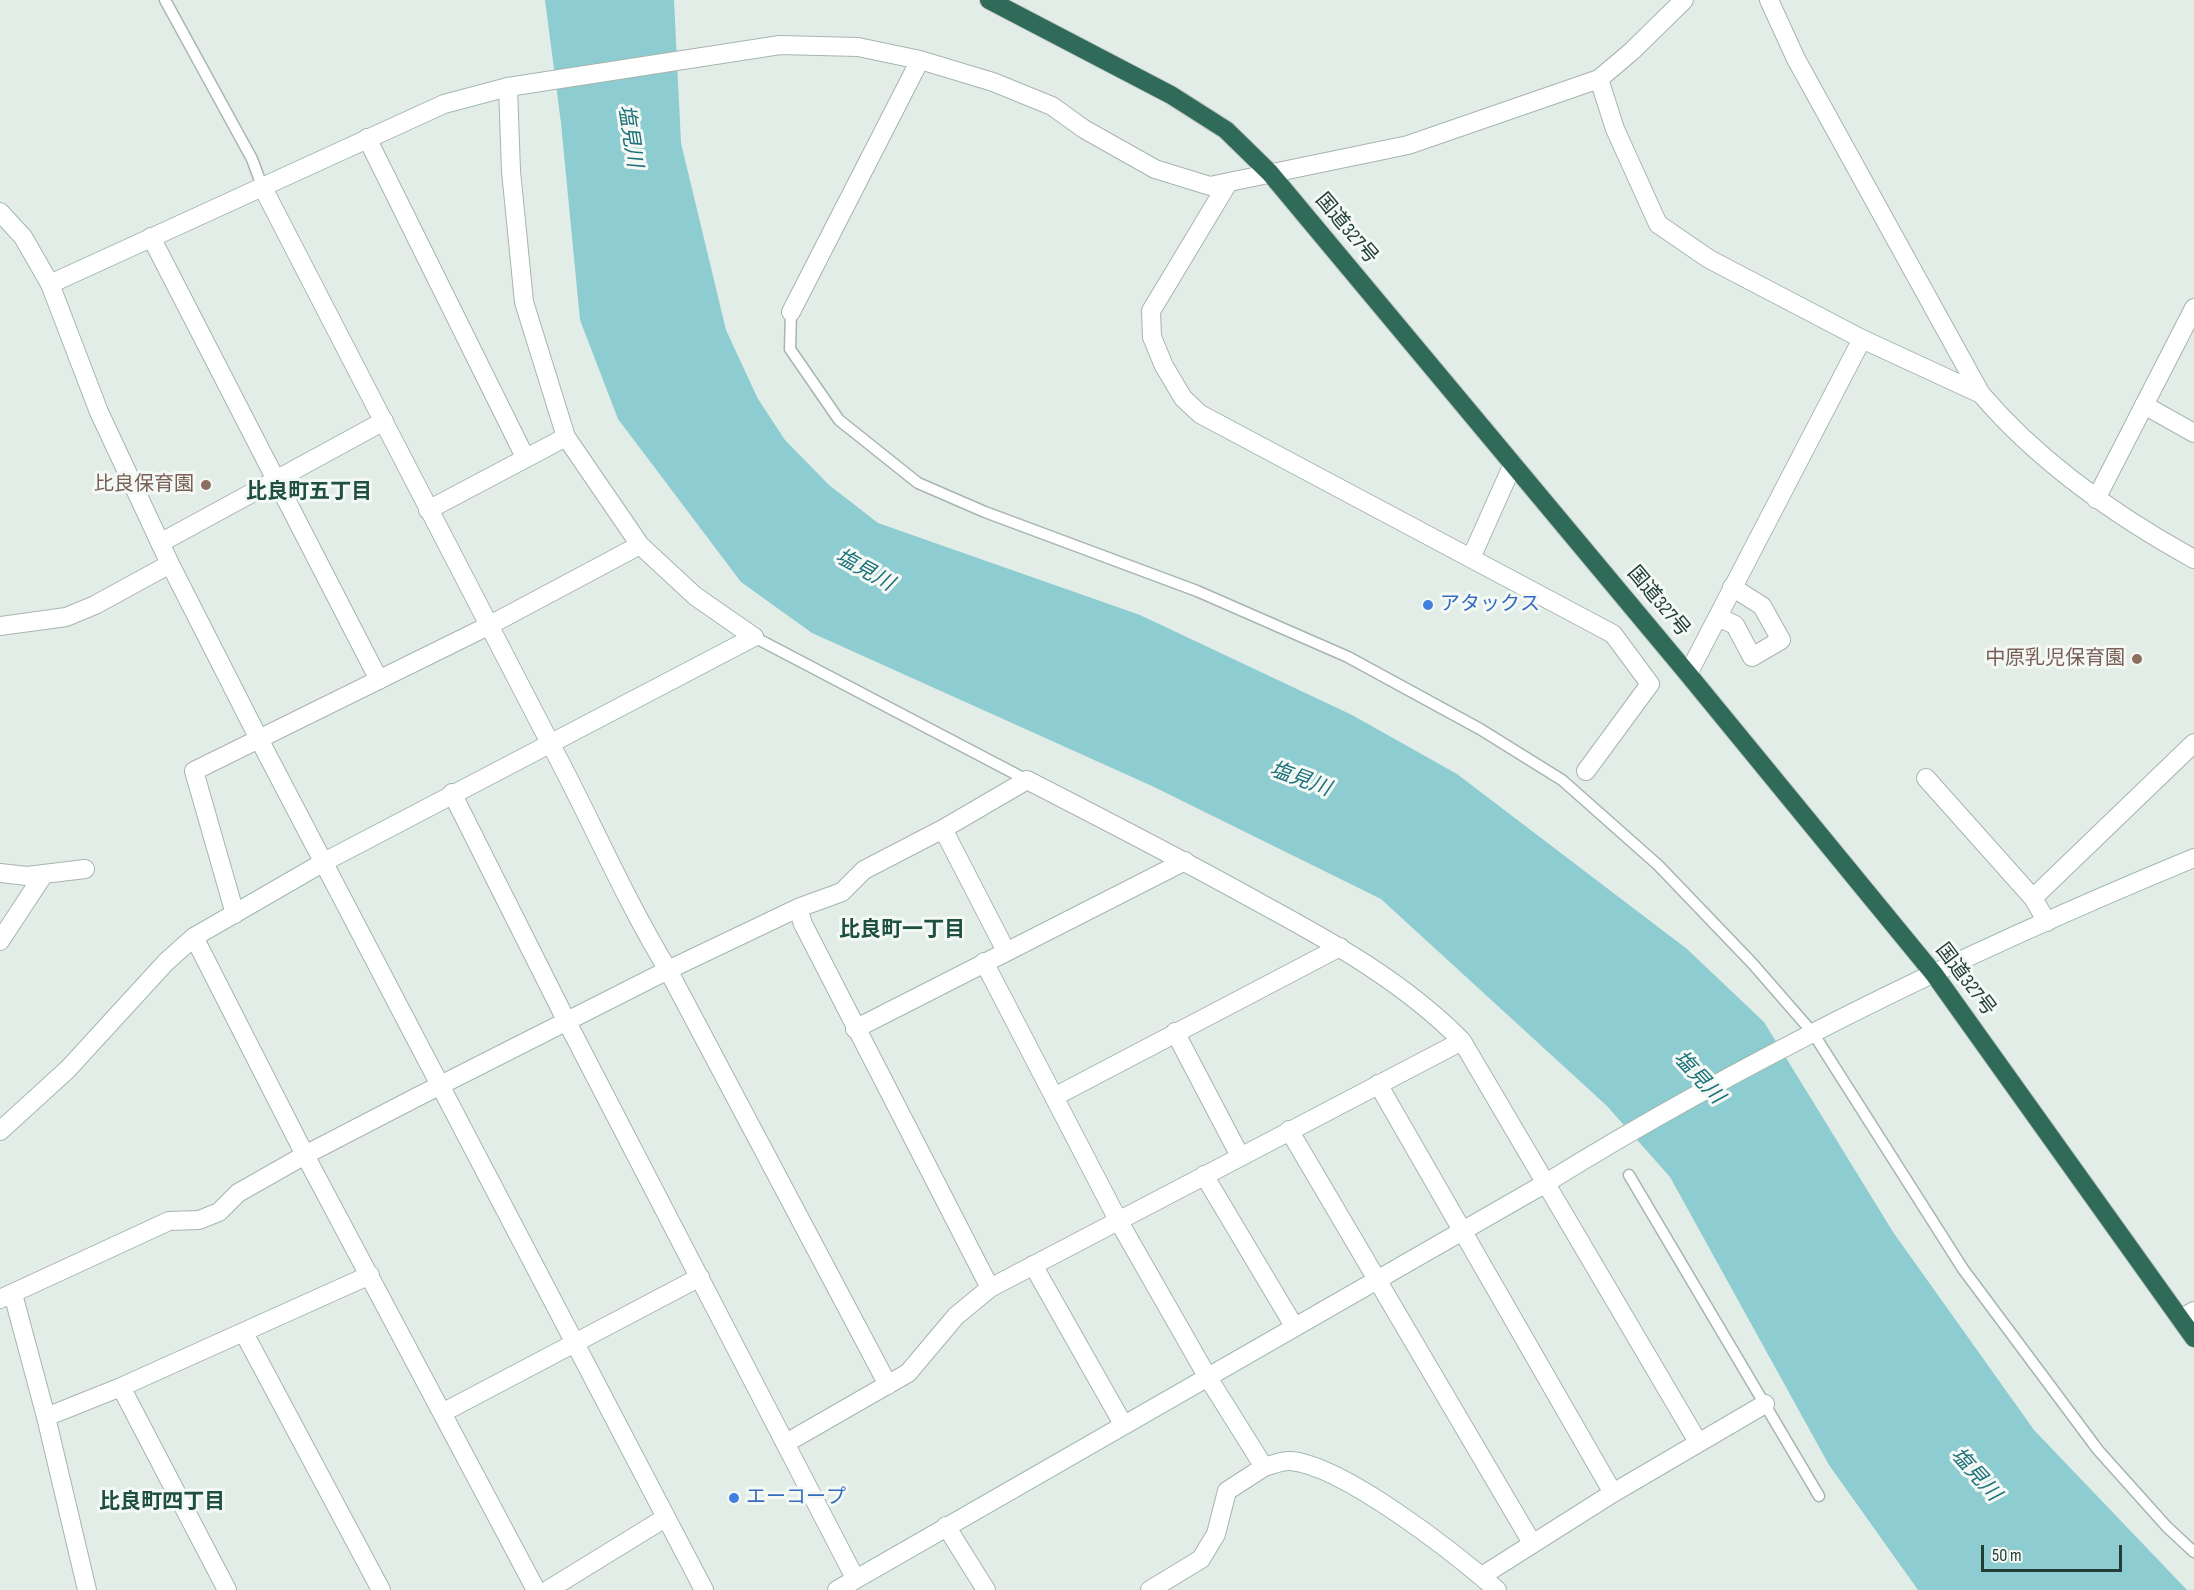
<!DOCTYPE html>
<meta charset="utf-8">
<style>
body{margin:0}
#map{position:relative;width:2194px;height:1590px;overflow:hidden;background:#e3ede8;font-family:"Sofia Sans Condensed",sans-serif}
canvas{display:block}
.scale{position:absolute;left:1981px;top:1545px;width:141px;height:27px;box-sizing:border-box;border:3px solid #233e34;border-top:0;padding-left:8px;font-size:18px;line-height:21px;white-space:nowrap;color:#233e34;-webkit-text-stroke:4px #f4f9f6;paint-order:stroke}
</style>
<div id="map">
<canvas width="2194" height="1590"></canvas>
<div class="scale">50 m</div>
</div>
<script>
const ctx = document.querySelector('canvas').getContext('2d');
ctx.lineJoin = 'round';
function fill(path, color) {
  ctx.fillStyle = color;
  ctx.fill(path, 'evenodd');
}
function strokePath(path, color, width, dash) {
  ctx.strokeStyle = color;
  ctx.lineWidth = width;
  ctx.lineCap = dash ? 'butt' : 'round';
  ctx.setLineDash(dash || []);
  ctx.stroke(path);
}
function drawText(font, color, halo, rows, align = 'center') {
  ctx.font = font + ' "Sofia Sans Condensed","Noto Sans JP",sans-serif';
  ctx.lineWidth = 6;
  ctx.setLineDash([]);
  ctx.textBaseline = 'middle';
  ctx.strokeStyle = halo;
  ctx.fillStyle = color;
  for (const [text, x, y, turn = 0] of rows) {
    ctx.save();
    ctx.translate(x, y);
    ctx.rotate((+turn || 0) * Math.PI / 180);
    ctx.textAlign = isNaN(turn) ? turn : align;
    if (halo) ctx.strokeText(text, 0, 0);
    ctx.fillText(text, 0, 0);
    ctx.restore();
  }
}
fill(new Path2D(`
 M 545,0 L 674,0 L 681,143 L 726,330 L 758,399 L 785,440 L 829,485 L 878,523 L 1140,615 L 1352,715 L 1457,774 L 1687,949 L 1764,1022 L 1893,1232 L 2034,1430 L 2187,1590 L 1918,1590 L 1829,1465 L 1670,1177 L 1607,1106 L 1381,899 L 1152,786 L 812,633 L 741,582 L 618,419 L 580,320 L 561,123 Z`), '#8dccd0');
const lane = new Path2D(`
 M 165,0 L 252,159 L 262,186
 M 791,312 L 790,349 L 839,420 L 918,483 L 985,512 L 1197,591 L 1348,657 L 1480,729 L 1562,780 L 1579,795 L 1658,865 L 1752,963 L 1813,1033 L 1963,1269 L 2098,1450 L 2167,1527 L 2194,1552
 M 754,637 L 1027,780
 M 1629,1175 L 1819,1496`);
const street = new Path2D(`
 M 1769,0 L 1796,59 L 1981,394 C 2040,463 2114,515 2194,559
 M 1599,79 L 1615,129 L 1658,224 L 1709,259 L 1862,339 L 1981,394
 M 367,138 L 525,457
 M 1228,183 L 1151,311 L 1152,337 L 1164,366 L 1183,398 L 1200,414 L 1613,634 L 1650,684 L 1586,771
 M 262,186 C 358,371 452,556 549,741 C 590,817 623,896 668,970 L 888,1385
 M 151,237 L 379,680
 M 791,312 L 920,60
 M 2144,405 L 2194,433
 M 2096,499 L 2194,308
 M 428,510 L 566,437
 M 160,543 L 384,421
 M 1471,558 L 1513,464
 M 1718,617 L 1735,625 L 1752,657 L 1781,640 L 1762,606 L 1732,587
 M 0,626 L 66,617 L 95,605 L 170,564
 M 754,637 L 695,596 L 640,545 L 566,437 L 524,302 L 511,171 L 508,87 L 780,45 L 858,47 L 920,60 L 993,82 L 1052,106 L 1084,129 L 1155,169 L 1210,186 L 1408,145 L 1599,79 L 1632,51 L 1684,0
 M 1688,674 L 1862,339
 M 1926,778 L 2033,898
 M 452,793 L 567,1022 L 855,1578
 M 943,829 L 1006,951
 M 0,873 L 27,876 L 85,869
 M 798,908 L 803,924 L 990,1288
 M 235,914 L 194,771 L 488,626 L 640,545
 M 2047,922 L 2033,898 L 2194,743
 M 194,937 L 305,1155 L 536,1590
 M 0,941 L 44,874
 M 984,962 L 1118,1220 L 1207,1376
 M 855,1029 L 1185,861
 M 1175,1032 L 1240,1156
 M 1378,1084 L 1613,1493
 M 1054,1097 L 1340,947
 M 1289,1130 L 1532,1543
 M 1204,1175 L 1294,1326
 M 1033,1265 L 1123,1424
 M 13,1294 L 46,1417 L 87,1590
 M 0,1299 L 169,1221 L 199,1220 L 219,1212 L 238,1193 L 305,1155 L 417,1097 L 668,970 L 798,908 L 842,892 L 864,870 L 943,829 L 1027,780 C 1105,820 1183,860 1260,903 C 1332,942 1404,982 1462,1041 L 1698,1442
 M 2180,1319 L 2194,1311
 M 244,1333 L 381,1590
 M 121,1387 L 227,1590
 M 442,1413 L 700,1277
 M 46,1417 L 121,1387 L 370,1275
 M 786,1443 L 908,1373 L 956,1316 L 990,1288 L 1462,1041
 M 946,1526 L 986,1590
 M 1484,1578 L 1485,1574 L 1613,1493 L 1765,1404
 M 548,1590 L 665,1518
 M 1150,1590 L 1201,1559 L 1216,1534 L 1227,1491 L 1264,1467`);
const secondary = new Path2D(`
 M 0,212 L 23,237 L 50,284 L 99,412 L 170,564 L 259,739 L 704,1590
 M 50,284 L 444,104 L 508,87
 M 0,1131 L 68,1069 L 166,962 L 194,937 L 324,862 L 754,637
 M 1207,1376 L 1264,1467 C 1272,1465 1282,1460 1291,1461 C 1344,1466 1455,1553 1497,1590
 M 837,1590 L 1546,1183 C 1751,1056 1971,950 2194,858`);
const highway = new Path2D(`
 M 989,0 L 1171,95 L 1226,130 L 1270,173 L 1688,674 L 1934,974 L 2194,1338`);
strokePath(lane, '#a6b5ae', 13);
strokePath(street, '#a6b5ae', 20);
strokePath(secondary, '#a2b8ae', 20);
strokePath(highway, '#c1c9c6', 20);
strokePath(lane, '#fff', 10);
strokePath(street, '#fff', 18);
strokePath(secondary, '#fff', 18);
strokePath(highway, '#306a58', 18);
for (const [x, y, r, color] of [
 [206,485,6,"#8d6e63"],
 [1428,605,6,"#3f7fe0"],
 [2137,659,6,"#8d6e63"],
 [734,1498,6,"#3f7fe0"]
]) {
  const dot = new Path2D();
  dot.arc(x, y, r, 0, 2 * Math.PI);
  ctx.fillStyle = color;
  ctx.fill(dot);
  strokePath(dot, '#f4f9f6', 2);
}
drawText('20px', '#233e34', '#f4f9f6', [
 ["国道327号",1346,229,50],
 ["国道327号",1658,602,50],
 ["国道327号",1965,980,53]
]);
drawText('20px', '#785e54', '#f4f9f6', [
 ["比良保育園",194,485],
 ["中原乳児保育園",2125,659]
], 'right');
drawText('20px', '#366cbe', '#f4f9f6', [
 ["アタックス",1440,605],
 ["エーコープ",746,1498]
], 'left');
drawText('italic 21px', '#1e7279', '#f4f9f6', [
 ["塩見川",629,136,81],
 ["塩見川",864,571,29],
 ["塩見川",1300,780,20],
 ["塩見川",1698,1078,47],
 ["塩見川",1975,1475,48]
]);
drawText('bold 21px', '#1f503f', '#f4f9f6', [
 ["比良町五丁目",309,493],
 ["比良町一丁目",902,931],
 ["比良町四丁目",162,1503]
]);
</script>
